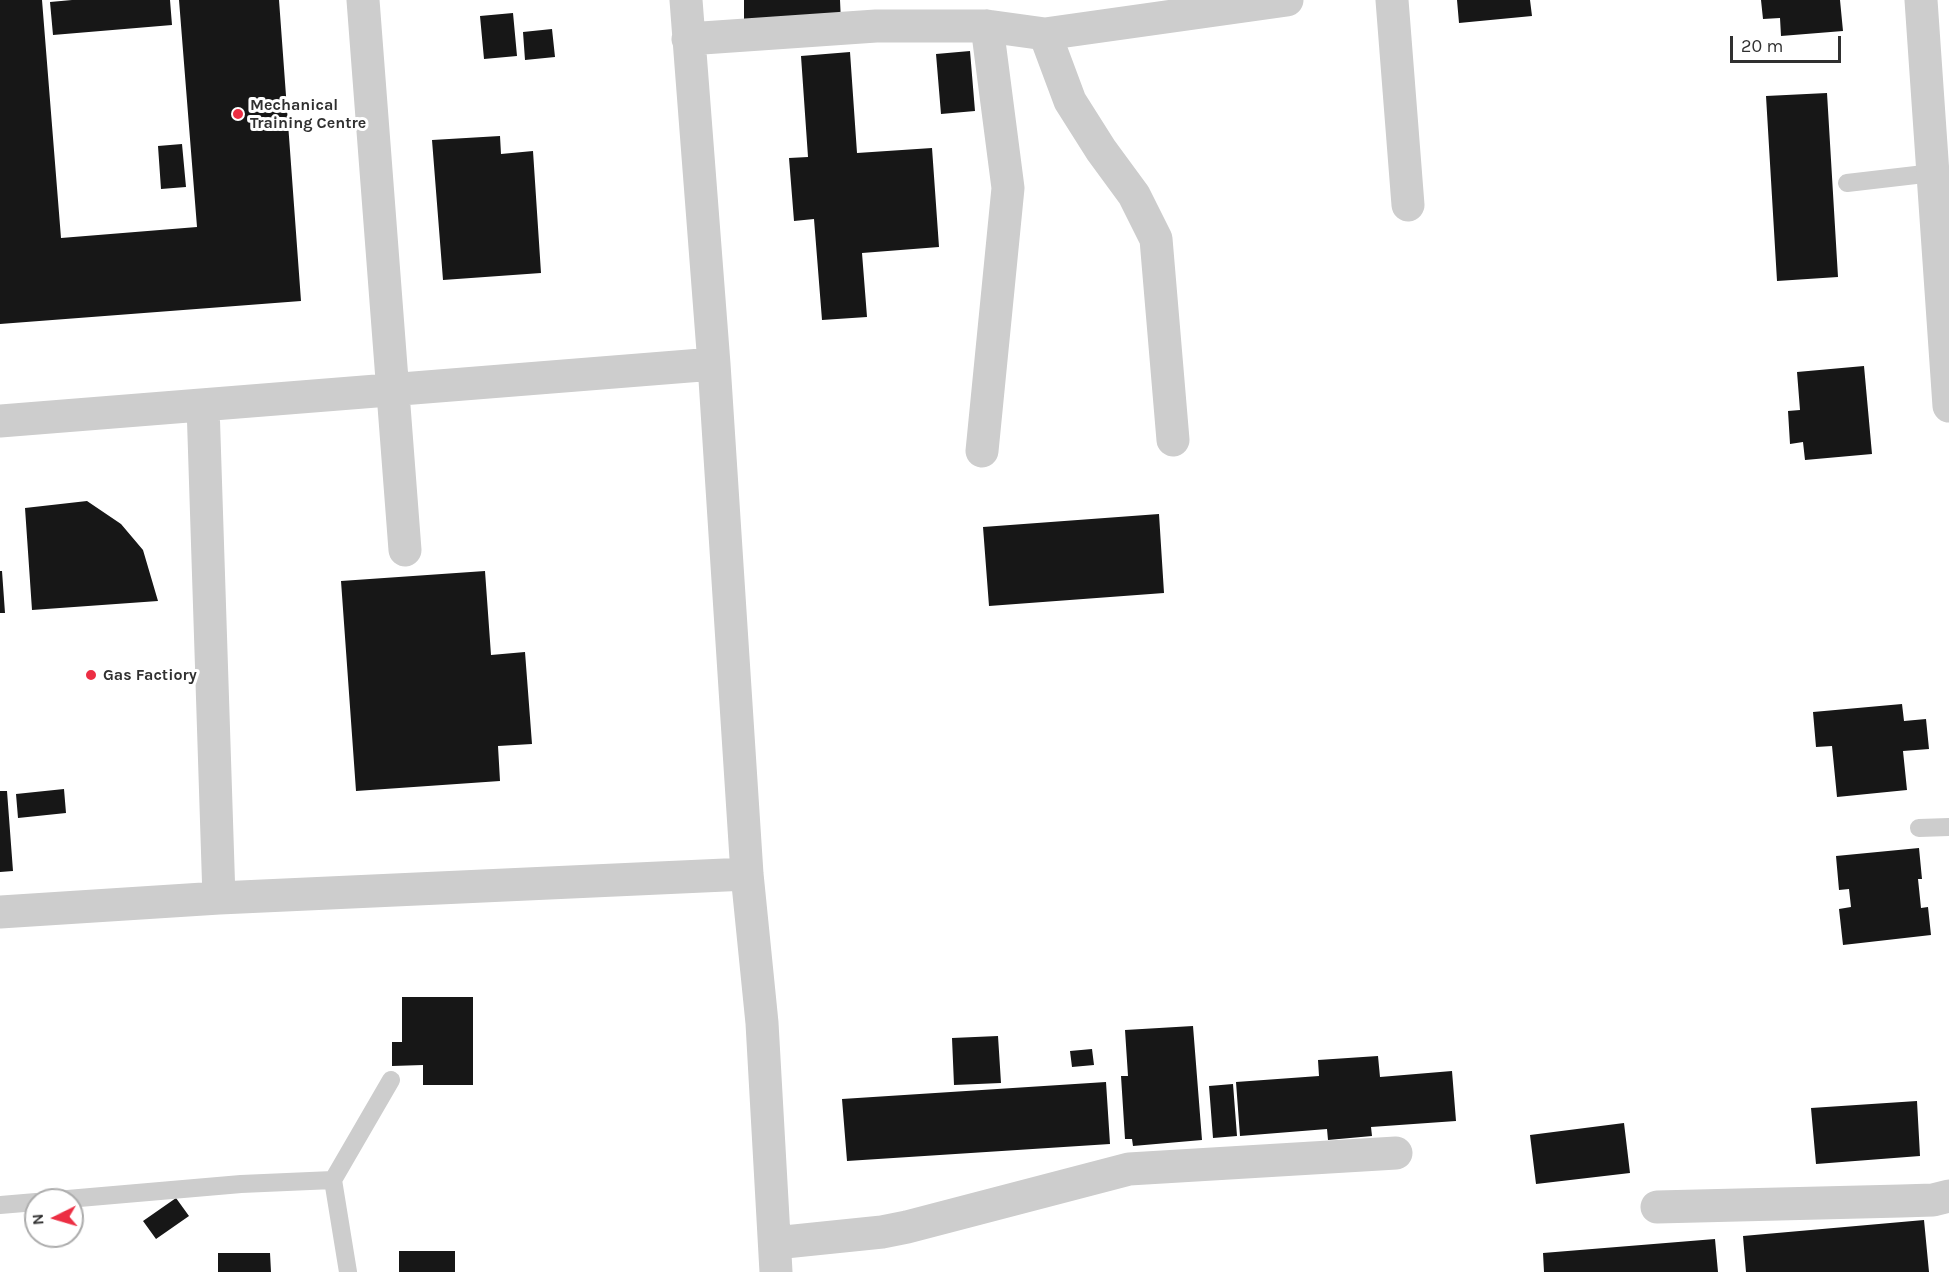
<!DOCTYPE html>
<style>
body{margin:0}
#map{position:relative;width:1949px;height:1272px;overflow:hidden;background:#fff;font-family:Karla,sans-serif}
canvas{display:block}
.north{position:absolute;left:24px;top:1188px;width:60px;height:60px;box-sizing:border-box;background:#fff;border:2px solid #acacac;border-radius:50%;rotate:265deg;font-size:16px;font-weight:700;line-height:24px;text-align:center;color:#303030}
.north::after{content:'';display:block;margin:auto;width:21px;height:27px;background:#ec2e43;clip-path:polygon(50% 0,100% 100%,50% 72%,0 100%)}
.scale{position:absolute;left:1730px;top:36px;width:111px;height:27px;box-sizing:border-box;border:3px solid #303030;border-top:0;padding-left:8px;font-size:18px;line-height:21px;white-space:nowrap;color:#303030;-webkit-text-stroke:4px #fff;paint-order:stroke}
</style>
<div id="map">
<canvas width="1949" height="1272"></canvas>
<div class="north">N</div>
<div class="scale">20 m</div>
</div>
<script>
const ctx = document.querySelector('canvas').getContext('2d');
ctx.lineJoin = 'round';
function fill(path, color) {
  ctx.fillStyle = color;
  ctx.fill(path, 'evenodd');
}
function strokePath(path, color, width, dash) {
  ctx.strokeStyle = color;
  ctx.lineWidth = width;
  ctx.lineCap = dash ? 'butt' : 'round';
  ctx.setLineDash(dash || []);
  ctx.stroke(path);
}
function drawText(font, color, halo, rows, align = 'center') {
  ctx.font = font + ' Karla,sans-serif';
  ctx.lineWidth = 6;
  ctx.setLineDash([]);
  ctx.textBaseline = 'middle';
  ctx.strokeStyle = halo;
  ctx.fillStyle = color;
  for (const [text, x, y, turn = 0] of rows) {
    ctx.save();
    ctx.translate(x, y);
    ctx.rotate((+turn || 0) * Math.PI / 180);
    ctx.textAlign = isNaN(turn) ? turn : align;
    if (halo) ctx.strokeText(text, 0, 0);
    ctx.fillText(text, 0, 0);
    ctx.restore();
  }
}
fill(new Path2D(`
 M 0,0 L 42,0 L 61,238 L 197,227 L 179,0 L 279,0 L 301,301 L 0,324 Z
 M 72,0 L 170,0 L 172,25 L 53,35 L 50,2 Z
 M 744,0 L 840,0 L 841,22 L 744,25 Z
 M 1457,0 L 1530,0 L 1532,16 L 1459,23 Z
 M 1761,0 L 1840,0 L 1843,31 L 1781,36 L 1780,18 L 1763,19 Z
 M 513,13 L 517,56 L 484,59 L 480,16 Z
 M 552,29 L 555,57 L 525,60 L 523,32 Z
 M 970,51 L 975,111 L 941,114 L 936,54 Z
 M 850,52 L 857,153 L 932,148 L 939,247 L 862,253 L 867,317 L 822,320 L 814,219 L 794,221 L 789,158 L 808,157 L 801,56 Z
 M 1827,93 L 1838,277 L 1777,281 L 1766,96 Z
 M 500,136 L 501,154 L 533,151 L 541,273 L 443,280 L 432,140 Z
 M 182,144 L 186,187 L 161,189 L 158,146 Z
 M 1864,366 L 1872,454 L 1805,460 L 1803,442 L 1790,444 L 1788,411 L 1800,410 L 1797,372 Z
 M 87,501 L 121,524 L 143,550 L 158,601 L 32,610 L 25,508 Z
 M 1159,514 L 1164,593 L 989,606 L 983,527 Z
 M 0,571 L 2,571 L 5,613 L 0,613 Z
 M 485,571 L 491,655 L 525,652 L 532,744 L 498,746 L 500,781 L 356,791 L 341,581 Z
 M 1902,704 L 1904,721 L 1926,719 L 1929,749 L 1903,751 L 1907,790 L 1837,797 L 1832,746 L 1816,747 L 1813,712 Z
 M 64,789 L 66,813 L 18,818 L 16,794 Z
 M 0,791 L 7,791 L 13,871 L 0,872 Z
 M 1919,848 L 1922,879 L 1918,879 L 1921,908 L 1928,907 L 1931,935 L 1843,945 L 1839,909 L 1851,907 L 1849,889 L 1839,890 L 1836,856 Z
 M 402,997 L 473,997 L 473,1085 L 423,1085 L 423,1065 L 392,1066 L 392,1042 L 402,1042 Z
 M 1193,1026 L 1202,1140 L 1133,1146 L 1132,1139 L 1125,1139 L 1121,1076 L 1128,1076 L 1125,1030 Z
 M 998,1036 L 1001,1083 L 954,1085 L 952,1038 Z
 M 1092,1049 L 1094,1065 L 1072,1067 L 1070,1051 Z
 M 1378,1056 L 1380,1077 L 1452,1071 L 1456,1121 L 1371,1127 L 1372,1136 L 1328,1140 L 1327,1129 L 1240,1136 L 1236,1082 L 1319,1076 L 1318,1060 Z
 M 1106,1082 L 1110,1144 L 847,1161 L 842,1099 Z
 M 1233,1084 L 1237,1136 L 1213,1138 L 1209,1086 Z
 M 1917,1101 L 1920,1156 L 1816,1164 L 1811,1108 Z
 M 1624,1123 L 1630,1173 L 1536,1184 L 1530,1135 Z
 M 176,1198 L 189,1216 L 156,1239 L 143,1221 Z
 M 1924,1220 L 1929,1272 L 1746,1272 L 1743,1236 Z
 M 1715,1239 L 1718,1272 L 1544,1272 L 1543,1253 Z
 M 399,1251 L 455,1251 L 455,1272 L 399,1272 Z
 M 218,1253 L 270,1253 L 271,1272 L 218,1272 Z`), '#171717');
strokePath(new Path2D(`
 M 1847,183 L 1933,173
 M 1919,828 L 1949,827
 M 333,1180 L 348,1272
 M 56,1200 L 241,1184 L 333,1180 L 391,1080
 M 0,1205 L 36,1202`), '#cdcdcd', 18);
strokePath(new Path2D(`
 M 363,0 L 405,550
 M 686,0 L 714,364 L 747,874 L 762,1023 L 776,1272
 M 1392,0 L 1408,205
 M 1921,0 L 1949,406
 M 1045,34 L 1070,101 L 1101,150 L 1134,195 L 1156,239 L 1173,440
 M 688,39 L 876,26 L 987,26 L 1045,34 L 1287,0
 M 203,405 L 219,898
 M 0,421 L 714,364
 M 982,451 L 1008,188 L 987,26
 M 0,912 L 219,898 L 747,874
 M 1657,1207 L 1901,1201 L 1933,1200 L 1949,1196
 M 775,1243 L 882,1232 L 907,1227 L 1129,1169 L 1396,1153`), '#cdcdcd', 33);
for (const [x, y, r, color] of [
 [238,114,6,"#ec2e43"],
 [91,675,6,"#ec2e43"]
]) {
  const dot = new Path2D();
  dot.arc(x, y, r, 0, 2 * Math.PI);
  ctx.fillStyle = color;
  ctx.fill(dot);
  strokePath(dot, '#fff', 2);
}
drawText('bold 16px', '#303030', '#fff', [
 ["Mechanical",250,105],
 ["Training Centre",250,123],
 ["Gas Factiory",103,675]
], 'left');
</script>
